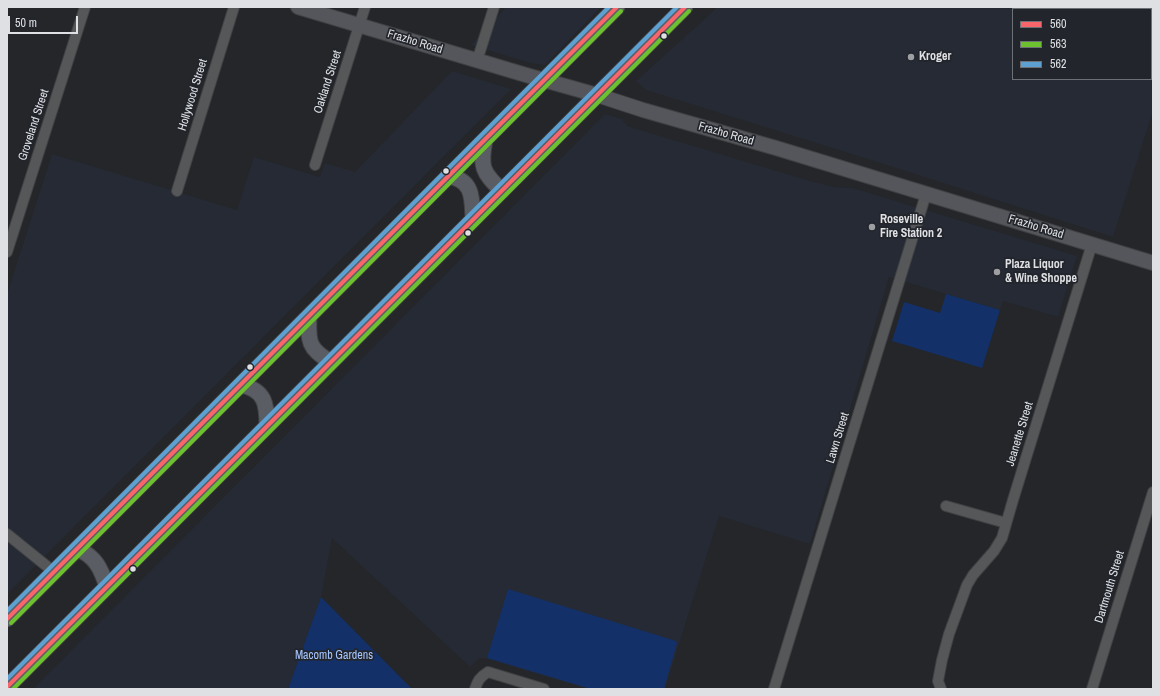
<!DOCTYPE html>
<style>
body{margin:0}
#map{position:relative;width:1160px;height:696px;overflow:hidden;background:#242629;font-family:"Archivo Narrow",sans-serif}
canvas{display:block}
.frame{position:absolute;inset:0;border:8px solid #dee0e4;pointer-events:none}
.legend{position:absolute;left:1012px;top:8px;width:140px;height:72px;box-sizing:border-box;background:#22252b;border:1px solid #6d7075;margin:0;padding:5px 7px;list-style:none;font-size:12px;color:#dee0e4}
.legend li{display:flex;align-items:center;gap:8px;height:20px}
.legend b{width:20px;border:1px solid #6d7075}
.scale{position:absolute;left:8px;top:16px;width:70px;height:18px;box-sizing:border-box;border:2px solid #dee0e4;border-top:0;padding-left:5px;font-size:12px;line-height:14px;white-space:nowrap;color:#dee0e4;-webkit-text-stroke:3px #22252b;paint-order:stroke}
</style>
<div id="map">
<canvas width="1160" height="696"></canvas>
<div class="frame"></div>
<ul class="legend">
<li><b style="height:5px;background:#f8666c"></b>560</li>
<li><b style="height:5px;background:#6dc02e"></b>563</li>
<li><b style="height:5px;background:#5ca1d2"></b>562</li>
</ul>
<div class="scale">50 m</div>
</div>
<script>
const ctx = document.querySelector('canvas').getContext('2d');
ctx.lineJoin = 'round';
function fill(path, color) {
  ctx.fillStyle = color;
  ctx.fill(path, 'evenodd');
}
function strokePath(path, color, width, dash) {
  ctx.strokeStyle = color;
  ctx.lineWidth = width;
  ctx.lineCap = dash ? 'butt' : 'round';
  ctx.setLineDash(dash || []);
  ctx.stroke(path);
}
function drawText(font, color, halo, rows, align = 'center') {
  ctx.font = font + ' "Archivo Narrow",sans-serif';
  ctx.lineWidth = 3.5;
  ctx.setLineDash([]);
  ctx.textBaseline = 'middle';
  ctx.strokeStyle = halo;
  ctx.fillStyle = color;
  for (const [text, x, y, turn = 0] of rows) {
    ctx.save();
    ctx.translate(x, y);
    ctx.rotate((+turn || 0) * Math.PI / 180);
    ctx.textAlign = isNaN(turn) ? turn : align;
    if (halo) ctx.strokeText(text, 0, 0);
    ctx.fillText(text, 0, 0);
    ctx.restore();
  }
}
fill(new Path2D(`
 M 506,7 L 601,7 L 545,65 L 530,63 L 471,45 Z
 M 717,7 L 1153,7 L 1153,111 L 1113,237 L 874,161 L 646,90 L 636,81 L 708,16 ZM 1013,9 L 1151,9 L 1151,79 L 1013,79 Z
 M 452,71 L 511,89 L 7,594 L 7,294 L 52,154 L 237,210 L 254,157 L 320,177 L 325,163 L 355,172 Z
 M 605,114 L 622,119 L 627,126 L 810,181 L 834,187 L 853,188 L 1077,256 L 1058,317 L 1003,301 L 1000,310 L 889,277 L 810,544 L 719,516 L 665,689 L 588,689 L 485,658 L 479,658 L 470,667 L 332,538 L 321,597 L 288,689 L 33,689 Z`), '#252a34');
fill(new Path2D(`
 M 946,294 L 1000,310 L 982,368 L 892,341 L 904,302 L 940,313 Z
 M 508,589 L 676,641 L 677,643 L 664,689 L 591,689 L 487,658 Z
 M 321,597 L 412,689 L 288,689 Z`), '#143068');
const street = new Path2D(`
 M 477,61 L 494,7
 M 315,165 L 365,7
 M 177,191 L 234,7
 M 7,252 L 85,7
 M 946,506 L 1006,523
 M 7,534 L 54,572
 M 475,689 C 478,680 480,677 488,672 L 544,689
 M 774,689 L 926,194
 M 941,689 L 938,681 L 942,660 L 949,634 L 967,585 L 973,575 L 994,551 L 1002,538 L 1013,500 L 1092,244
 M 1092,689 L 1153,492`);
const secondary = new Path2D(`
 M 298,7 L 526,75 L 597,95 L 643,110 L 776,148 L 1153,263`);
const primary = new Path2D(`
 M 485,140 C 480,167 482,172 502,191
 M 448,176 C 474,180 472,199 473,220
 M 309,316 C 308,341 308,349 331,362
 M 241,385 C 265,390 267,404 267,426
 M 78,549 C 96,557 101,569 107,587
 M 7,619 L 617,7
 M 7,687 L 685,7`);
strokePath(street, '#404143', 12);
strokePath(secondary, '#404143', 16);
strokePath(primary, '#404143', 17);
strokePath(street, '#555759', 10);
strokePath(secondary, '#54565b', 14);
strokePath(primary, '#5a5d64', 15);
strokePath(new Path2D(`
 M 7,619 L 617,7
 M 7,687 L 685,7`), '#f8666c', 4);
strokePath(new Path2D(`
 M 11,623 L 621,11
 M 13,689 L 689,11`), '#6dc02e', 4);
strokePath(new Path2D(`
 M 7,611 L 609,7
 M 7,679 L 677,7`), '#5ca1d2', 4);
for (const [x, y, r, color] of [
 [664,36,3.5,"#dee0e4"],
 [911,57,4,"#9d9fa3"],
 [446,171,3.5,"#dee0e4"],
 [872,227,4,"#9d9fa3"],
 [468,233,3.5,"#dee0e4"],
 [997,272,4,"#9d9fa3"],
 [250,367,3.5,"#dee0e4"],
 [133,569,3.5,"#dee0e4"]
]) {
  const dot = new Path2D();
  dot.arc(x, y, r, 0, 2 * Math.PI);
  ctx.fillStyle = color;
  ctx.fill(dot);
  strokePath(dot, '#22252b', 1.5);
}
drawText('12px', '#dee0e4', '#22252b', [
 ["Frazho Road",415,42,17],
 ["Oakland Street",328,82,-72],
 ["Hollywood Street",193,95,-73],
 ["Groveland Street",34,125,-72],
 ["Frazho Road",726,134,16],
 ["Frazho Road",1036,227,17],
 ["Jeanette Street",1020,434,-73],
 ["Lawn Street",838,438,-73],
 ["Dartmouth Street",1110,587,-73]
]);
drawText('bold 12px', '#dee0e4', '#22252b', [
 ["Kroger",919,57],
 ["Roseville",880,220],
 ["Fire Station 2",880,234],
 ["Plaza Liquor",1005,265],
 ["& Wine Shoppe",1005,279]
], 'left');
drawText('12px', '#a5c5ff', '#22252b', [
 ["Macomb Gardens",334,656]
]);
</script>
